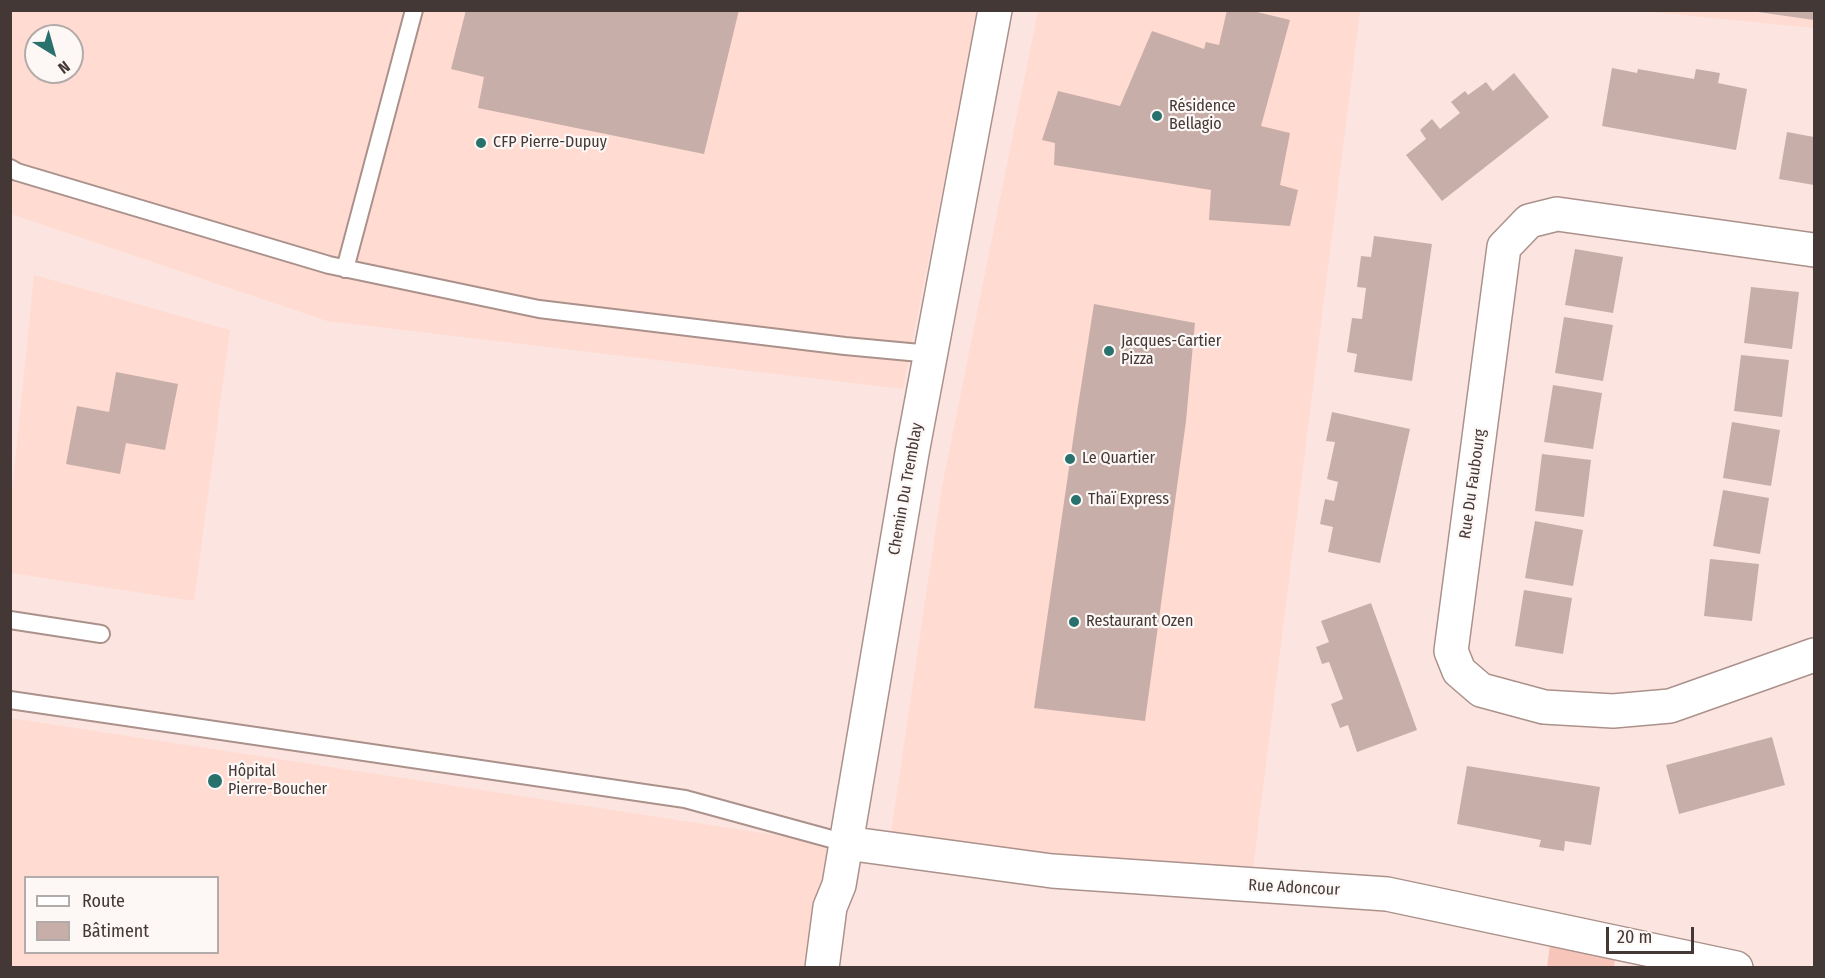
<!DOCTYPE html>
<meta charset="utf-8">
<style>
body{margin:0}
#map{position:relative;width:1825px;height:978px;overflow:hidden;background:#fce5e0;font-family:"Fira Sans Condensed",sans-serif}
canvas{display:block}
.frame{position:absolute;inset:0;border:12px solid #433836;pointer-events:none}
.legend{position:absolute;left:24px;top:876px;width:195px;height:78px;box-sizing:border-box;background:#fdf7f6;border:2px solid #b3aba9;margin:0;padding:8px 10px;list-style:none;font-size:18px;color:#433836}
.legend li{display:flex;align-items:center;gap:12px;height:30px}
.legend b{width:30px;border:2px solid #b3aba9}
.north{position:absolute;left:24px;top:24px;width:60px;height:60px;box-sizing:border-box;background:#fdf7f6;border:2px solid #b3aba9;border-radius:50%;rotate:143deg;font-size:16px;font-weight:700;line-height:24px;text-align:center;color:#433836}
.north::after{content:'';display:block;margin:auto;width:21px;height:27px;background:#28716c;clip-path:polygon(50% 0,100% 100%,50% 72%,0 100%)}
.scale{position:absolute;left:1606px;top:927px;width:88px;height:27px;box-sizing:border-box;border:3px solid #433836;border-top:0;padding-left:8px;font-size:18px;line-height:21px;white-space:nowrap;color:#433836;-webkit-text-stroke:4px #fdf7f6;paint-order:stroke}
</style>
<div id="map">
<canvas width="1825" height="978"></canvas>
<div class="frame"></div>
<ul class="legend">
<li><b style="height:8px;background:#fff"></b>Route</li>
<li><b style="height:16px;background:#c8aea8"></b>Bâtiment</li>
</ul>
<div class="north">N</div>
<div class="scale">20 m</div>
</div>
<script>
const ctx = document.querySelector('canvas').getContext('2d');
ctx.lineJoin = 'round';
function fill(path, color) {
  ctx.fillStyle = color;
  ctx.fill(path, 'evenodd');
}
function strokePath(path, color, width, dash) {
  ctx.strokeStyle = color;
  ctx.lineWidth = width;
  ctx.lineCap = dash ? 'butt' : 'round';
  ctx.setLineDash(dash || []);
  ctx.stroke(path);
}
function drawText(font, color, halo, rows, align = 'center') {
  ctx.font = font + ' "Fira Sans Condensed",sans-serif';
  ctx.lineWidth = 4.5;
  ctx.setLineDash([]);
  ctx.textBaseline = 'middle';
  ctx.strokeStyle = halo;
  ctx.fillStyle = color;
  for (const [text, x, y, turn = 0] of rows) {
    ctx.save();
    ctx.translate(x, y);
    ctx.rotate((+turn || 0) * Math.PI / 180);
    ctx.textAlign = isNaN(turn) ? turn : align;
    if (halo) ctx.strokeText(text, 0, 0);
    ctx.fillText(text, 0, 0);
    ctx.restore();
  }
}
fill(new Path2D(`
 M 11,11 L 978,11 L 903,389 L 327,321 L 11,214 ZM 36,36 L 72,36 L 72,72 L 36,72 Z
 M 1038,11 L 1360,11 L 1251,885 L 889,846 L 942,486 Z
 M 1641,11 L 1814,11 L 1814,28 Z
 M 34,275 L 230,330 L 194,601 L 11,573 L 11,501 Z
 M 10,718 L 828,843 L 809,967 L 11,967 ZM 26,878 L 218,878 L 218,952 L 26,952 Z`), '#ffdbd2');
fill(new Path2D(`
 M 1552,928 L 1617,942 L 1614,967 L 1547,968 Z`), '#f7c5b9');
fill(new Path2D(`
 M 466,10 L 739,10 L 704,154 L 478,108 L 484,77 L 451,69 Z
 M 1227,10 L 1249,10 L 1290,20 L 1261,126 L 1290,133 L 1280,185 L 1298,190 L 1290,226 L 1209,220 L 1211,190 L 1054,165 L 1055,143 L 1042,140 L 1058,91 L 1120,106 L 1152,31 L 1204,49 L 1206,42 L 1219,45 Z
 M 1758,10 L 1814,10 L 1814,20 L 1758,12 Z
 M 1612,68 L 1637,73 L 1638,69 L 1694,79 L 1696,69 L 1720,73 L 1718,83 L 1747,89 L 1736,150 L 1602,126 Z
 M 1514,73 L 1549,117 L 1442,201 L 1406,155 L 1426,139 L 1420,130 L 1432,119 L 1440,129 L 1460,113 L 1451,102 L 1465,91 L 1468,95 L 1486,82 L 1493,91 Z
 M 1787,132 L 1814,137 L 1814,185 L 1779,179 Z
 M 1374,236 L 1432,244 L 1412,381 L 1354,372 L 1357,354 L 1347,352 L 1352,318 L 1362,319 L 1366,288 L 1357,287 L 1361,256 L 1371,257 Z
 M 1575,249 L 1623,257 L 1613,313 L 1565,305 Z
 M 1751,287 L 1799,292 L 1792,349 L 1744,343 Z
 M 1094,304 L 1195,323 L 1186,421 L 1145,721 L 1034,708 L 1078,406 Z
 M 1564,317 L 1613,325 L 1603,381 L 1555,373 Z
 M 1741,355 L 1789,360 L 1782,417 L 1734,411 Z
 M 116,372 L 178,384 L 165,450 L 126,443 L 120,474 L 66,464 L 77,406 L 109,412 Z
 M 1553,385 L 1602,393 L 1593,449 L 1544,442 Z
 M 1332,412 L 1410,429 L 1380,563 L 1328,552 L 1333,527 L 1320,524 L 1325,499 L 1334,501 L 1338,482 L 1327,479 L 1335,442 L 1326,441 Z
 M 1732,422 L 1780,430 L 1771,486 L 1723,478 Z
 M 1542,454 L 1591,460 L 1584,517 L 1535,511 Z
 M 1723,490 L 1769,498 L 1760,554 L 1713,546 Z
 M 1535,521 L 1583,530 L 1573,586 L 1525,578 Z
 M 1710,559 L 1759,564 L 1752,621 L 1704,616 Z
 M 1524,590 L 1572,598 L 1563,654 L 1515,646 Z
 M 1371,603 L 1417,730 L 1357,752 L 1348,725 L 1340,728 L 1331,704 L 1343,699 L 1329,662 L 1322,664 L 1316,647 L 1329,642 L 1321,621 Z
 M 1772,737 L 1785,785 L 1679,814 L 1666,765 Z
 M 1467,766 L 1600,787 L 1591,845 L 1565,841 L 1564,851 L 1539,847 L 1541,840 L 1457,824 Z`), '#c8aea8');
const service = new Path2D(`
 M 10,168 L 17,172 L 329,265 L 539,309 L 845,346 L 931,354
 M 345,269 L 414,10
 M 10,620 L 101,634
 M 10,700 L 685,799 L 846,843`);
const minor = new Path2D(`
 M 1814,250 L 1557,214 L 1529,221 L 1504,247 L 1451,651 L 1459,671 L 1481,690 L 1544,707 L 1613,711 L 1670,706 L 1814,655`);
const tertiary = new Path2D(`
 M 846,843 L 1052,871 L 1387,894 L 1736,968
 M 822,968 L 830,907 L 839,885 L 912,453 L 995,10`);
strokePath(service, '#ab918b', 20);
strokePath(minor, '#ab918b', 36);
strokePath(tertiary, '#ab918b', 36);
strokePath(service, '#fff', 16);
strokePath(minor, '#fff', 33);
strokePath(tertiary, '#fff', 33);
for (const [x, y, r, color] of [
 [1157,116,6,"#28716c"],
 [481,143,6,"#28716c"],
 [1109,351,6,"#28716c"],
 [1070,459,6,"#28716c"],
 [1076,500,6,"#28716c"],
 [1074,622,6,"#28716c"],
 [215,781,8,"#28716c"]
]) {
  const dot = new Path2D();
  dot.arc(x, y, r, 0, 2 * Math.PI);
  ctx.fillStyle = color;
  ctx.fill(dot);
  strokePath(dot, '#fdf7f6', 2);
}
drawText('16px', '#433836', '#fdf7f6', [
 ["Résidence",1169,107],
 ["Bellagio",1169,125],
 ["CFP Pierre-Dupuy",493,143],
 ["Jacques-Cartier",1121,342],
 ["Pizza",1121,360],
 ["Le Quartier",1082,459],
 ["Thaï Express",1088,500],
 ["Restaurant Ozen",1086,622],
 ["Hôpital",228,772],
 ["Pierre-Boucher",228,790]
], 'left');
drawText('16px', '#433836', '#fdf7f6', [
 ["Rue Du Faubourg",1473,484,-82],
 ["Chemin Du Tremblay",906,489,-80],
 ["Rue Adoncour",1294,888,3]
]);
</script>
